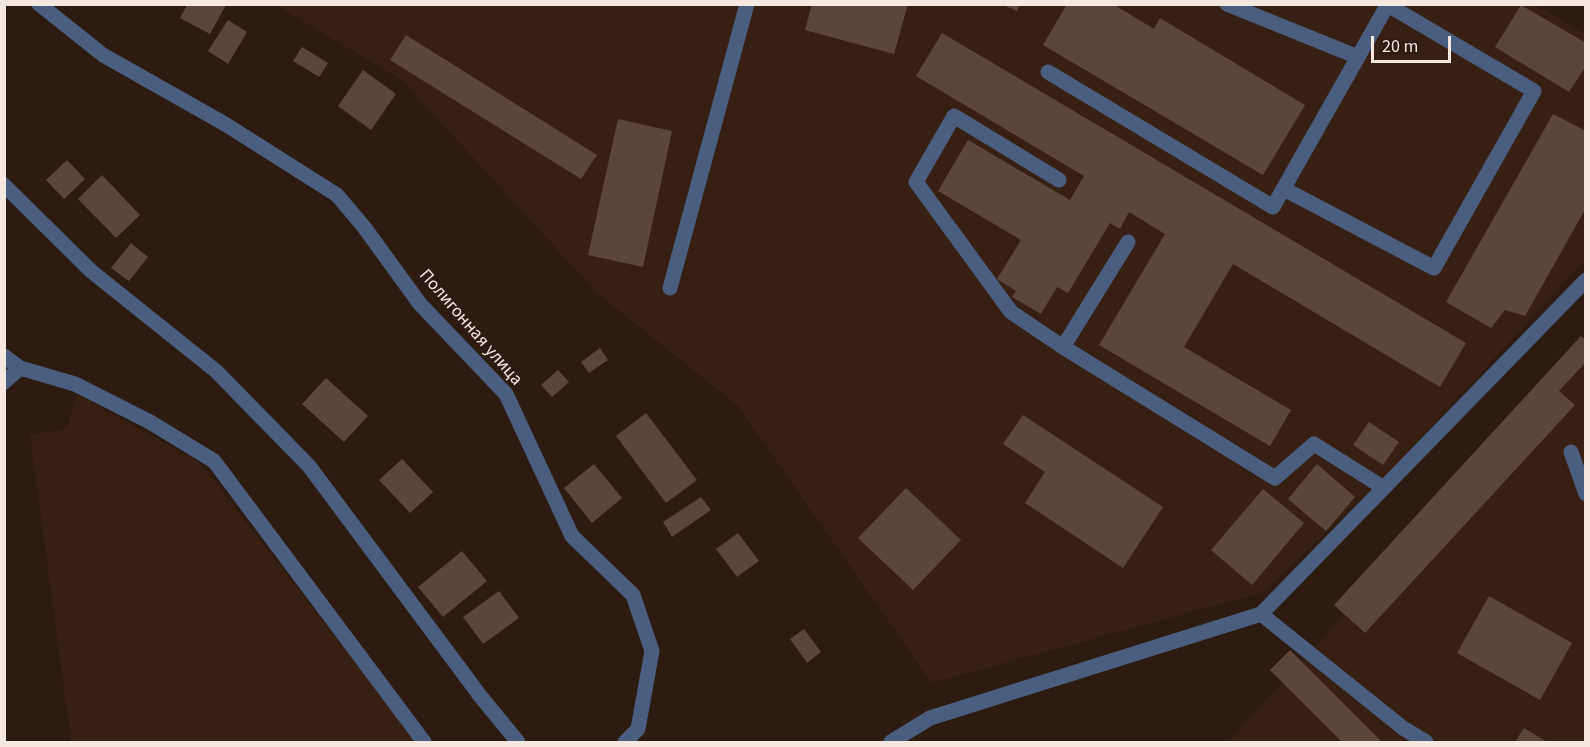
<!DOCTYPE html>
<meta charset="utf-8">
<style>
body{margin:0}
#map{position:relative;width:1590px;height:747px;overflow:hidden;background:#2d1b11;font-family:"Source Sans 3",sans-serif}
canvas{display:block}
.frame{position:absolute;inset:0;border:6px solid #f5e8e1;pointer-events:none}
.scale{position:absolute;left:1371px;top:36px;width:80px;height:27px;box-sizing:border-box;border:3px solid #f5e8e1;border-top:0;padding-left:8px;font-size:18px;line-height:21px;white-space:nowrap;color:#f5e8e1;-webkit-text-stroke:4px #2d1b11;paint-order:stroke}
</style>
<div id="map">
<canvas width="1590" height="747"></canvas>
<div class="frame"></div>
<div class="scale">20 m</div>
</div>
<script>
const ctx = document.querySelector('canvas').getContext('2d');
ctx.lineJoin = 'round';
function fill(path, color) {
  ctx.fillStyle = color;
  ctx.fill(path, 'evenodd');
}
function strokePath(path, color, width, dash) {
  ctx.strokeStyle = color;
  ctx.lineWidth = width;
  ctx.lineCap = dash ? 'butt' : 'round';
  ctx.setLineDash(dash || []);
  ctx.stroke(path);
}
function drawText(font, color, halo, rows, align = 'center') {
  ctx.font = font + ' "Source Sans 3",sans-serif';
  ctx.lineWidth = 4.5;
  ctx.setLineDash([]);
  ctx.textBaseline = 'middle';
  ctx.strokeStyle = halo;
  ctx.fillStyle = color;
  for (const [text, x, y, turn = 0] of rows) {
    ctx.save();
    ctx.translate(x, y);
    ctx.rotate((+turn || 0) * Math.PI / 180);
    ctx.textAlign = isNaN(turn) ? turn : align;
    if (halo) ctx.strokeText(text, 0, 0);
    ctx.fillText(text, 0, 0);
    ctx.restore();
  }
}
fill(new Path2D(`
 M 276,5 L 1535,5 L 1585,34 L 1585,260 L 1393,468 L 1264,592 L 932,683 L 738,406 L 596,292 L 402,80 Z
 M 1585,352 L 1585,742 L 1228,742 Z
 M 77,394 L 200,463 L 417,742 L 71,742 L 30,435 L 66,429 Z`), '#381f13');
fill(new Path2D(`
 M 812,4 L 908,4 L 894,54 L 805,30 Z
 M 1001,4 L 1020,4 L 1017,11 Z
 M 1067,4 L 1113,4 L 1154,29 L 1160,18 L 1305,105 L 1263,175 L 1043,45 Z
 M 187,5 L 226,5 L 210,34 L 180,18 Z
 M 1521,5 L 1586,43 L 1586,66 L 1569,92 L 1495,47 Z
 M 228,20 L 247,32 L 228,64 L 208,51 Z
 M 942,33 L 1466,343 L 1440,387 L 1233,264 L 1184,347 L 1291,410 L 1270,446 L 1099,345 L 1165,234 L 1129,212 L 1120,229 L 1110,223 L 1068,293 L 1057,287 L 1041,314 L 1012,297 L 1016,291 L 997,279 L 1021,240 L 938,191 L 968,140 L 1070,200 L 1084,176 L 916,76 Z
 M 406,35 L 597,155 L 581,179 L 390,60 Z
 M 302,47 L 328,63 L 319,77 L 293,61 Z
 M 363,70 L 396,94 L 371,130 L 338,106 Z
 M 1553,114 L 1586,131 L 1586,208 L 1525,316 L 1505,310 L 1491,328 L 1446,302 Z
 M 618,119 L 672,131 L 643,267 L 588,255 Z
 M 67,160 L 85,179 L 64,199 L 46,180 Z
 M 102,175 L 140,215 L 116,238 L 78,199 Z
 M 131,243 L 148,257 L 129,281 L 111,268 Z
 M 1581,336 L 1586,340 L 1586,362 L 1559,391 L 1575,405 L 1365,633 L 1334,605 Z
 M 600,348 L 608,360 L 589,373 L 581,362 Z
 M 558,370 L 569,382 L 552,397 L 541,385 Z
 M 326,378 L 368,416 L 344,442 L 302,404 Z
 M 646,413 L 697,480 L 666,503 L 616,436 Z
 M 1023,415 L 1163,507 L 1123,568 L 1025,503 L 1045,472 L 1003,444 Z
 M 1369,422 L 1399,442 L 1383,465 L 1353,445 Z
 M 402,459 L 433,492 L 410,513 L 379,480 Z
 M 594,464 L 622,498 L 592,523 L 564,488 Z
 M 1317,464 L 1355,497 L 1326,531 L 1288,499 Z
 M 906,488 L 961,540 L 913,590 L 858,538 Z
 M 1263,489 L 1304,523 L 1252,585 L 1211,550 Z
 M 701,497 L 711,510 L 672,537 L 663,522 Z
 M 738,533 L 759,561 L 737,577 L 716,549 Z
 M 462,551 L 487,581 L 443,617 L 418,587 Z
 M 499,591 L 519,618 L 483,644 L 463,617 Z
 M 1489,596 L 1572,643 L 1540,700 L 1457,653 Z
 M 804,629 L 821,652 L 807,663 L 790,639 Z
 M 1290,650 L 1382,742 L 1342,742 L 1270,670 Z
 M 1524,728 L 1547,742 L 1515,742 Z`), '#5c463c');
strokePath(new Path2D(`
 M 1227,4 L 1358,57
 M 1048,72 L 1273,207 L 1388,4
 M 1059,180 L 954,116 L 916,182 L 1011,312 L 1063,347
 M 4,185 L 91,271 L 216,371 L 309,466 L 481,697 L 518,742
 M 1284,189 L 1434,268 L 1534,91 L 1388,5
 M 1128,242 L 1063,347 L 1275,478 L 1314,444 L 1384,488
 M 670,288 L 747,4
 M 4,356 L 20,368 L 75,384 L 150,422 L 214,461 L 424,742
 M 4,382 L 20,368
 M 1571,452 L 1586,494
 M 1261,614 L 1403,728 L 1426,742
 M 891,742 L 930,718 L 1261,614 L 1586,280`), '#4a5f7f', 15);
strokePath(new Path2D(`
 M 39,4 L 103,55 L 225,124 L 337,195 L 364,227 L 420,304 L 506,394 L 572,536 L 633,595 L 652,651 L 638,729 L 625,742`), '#4a5f7f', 15);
drawText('18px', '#f5e8e1', '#2d1b11', [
 ["Полигонная улица",470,328,49]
]);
</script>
